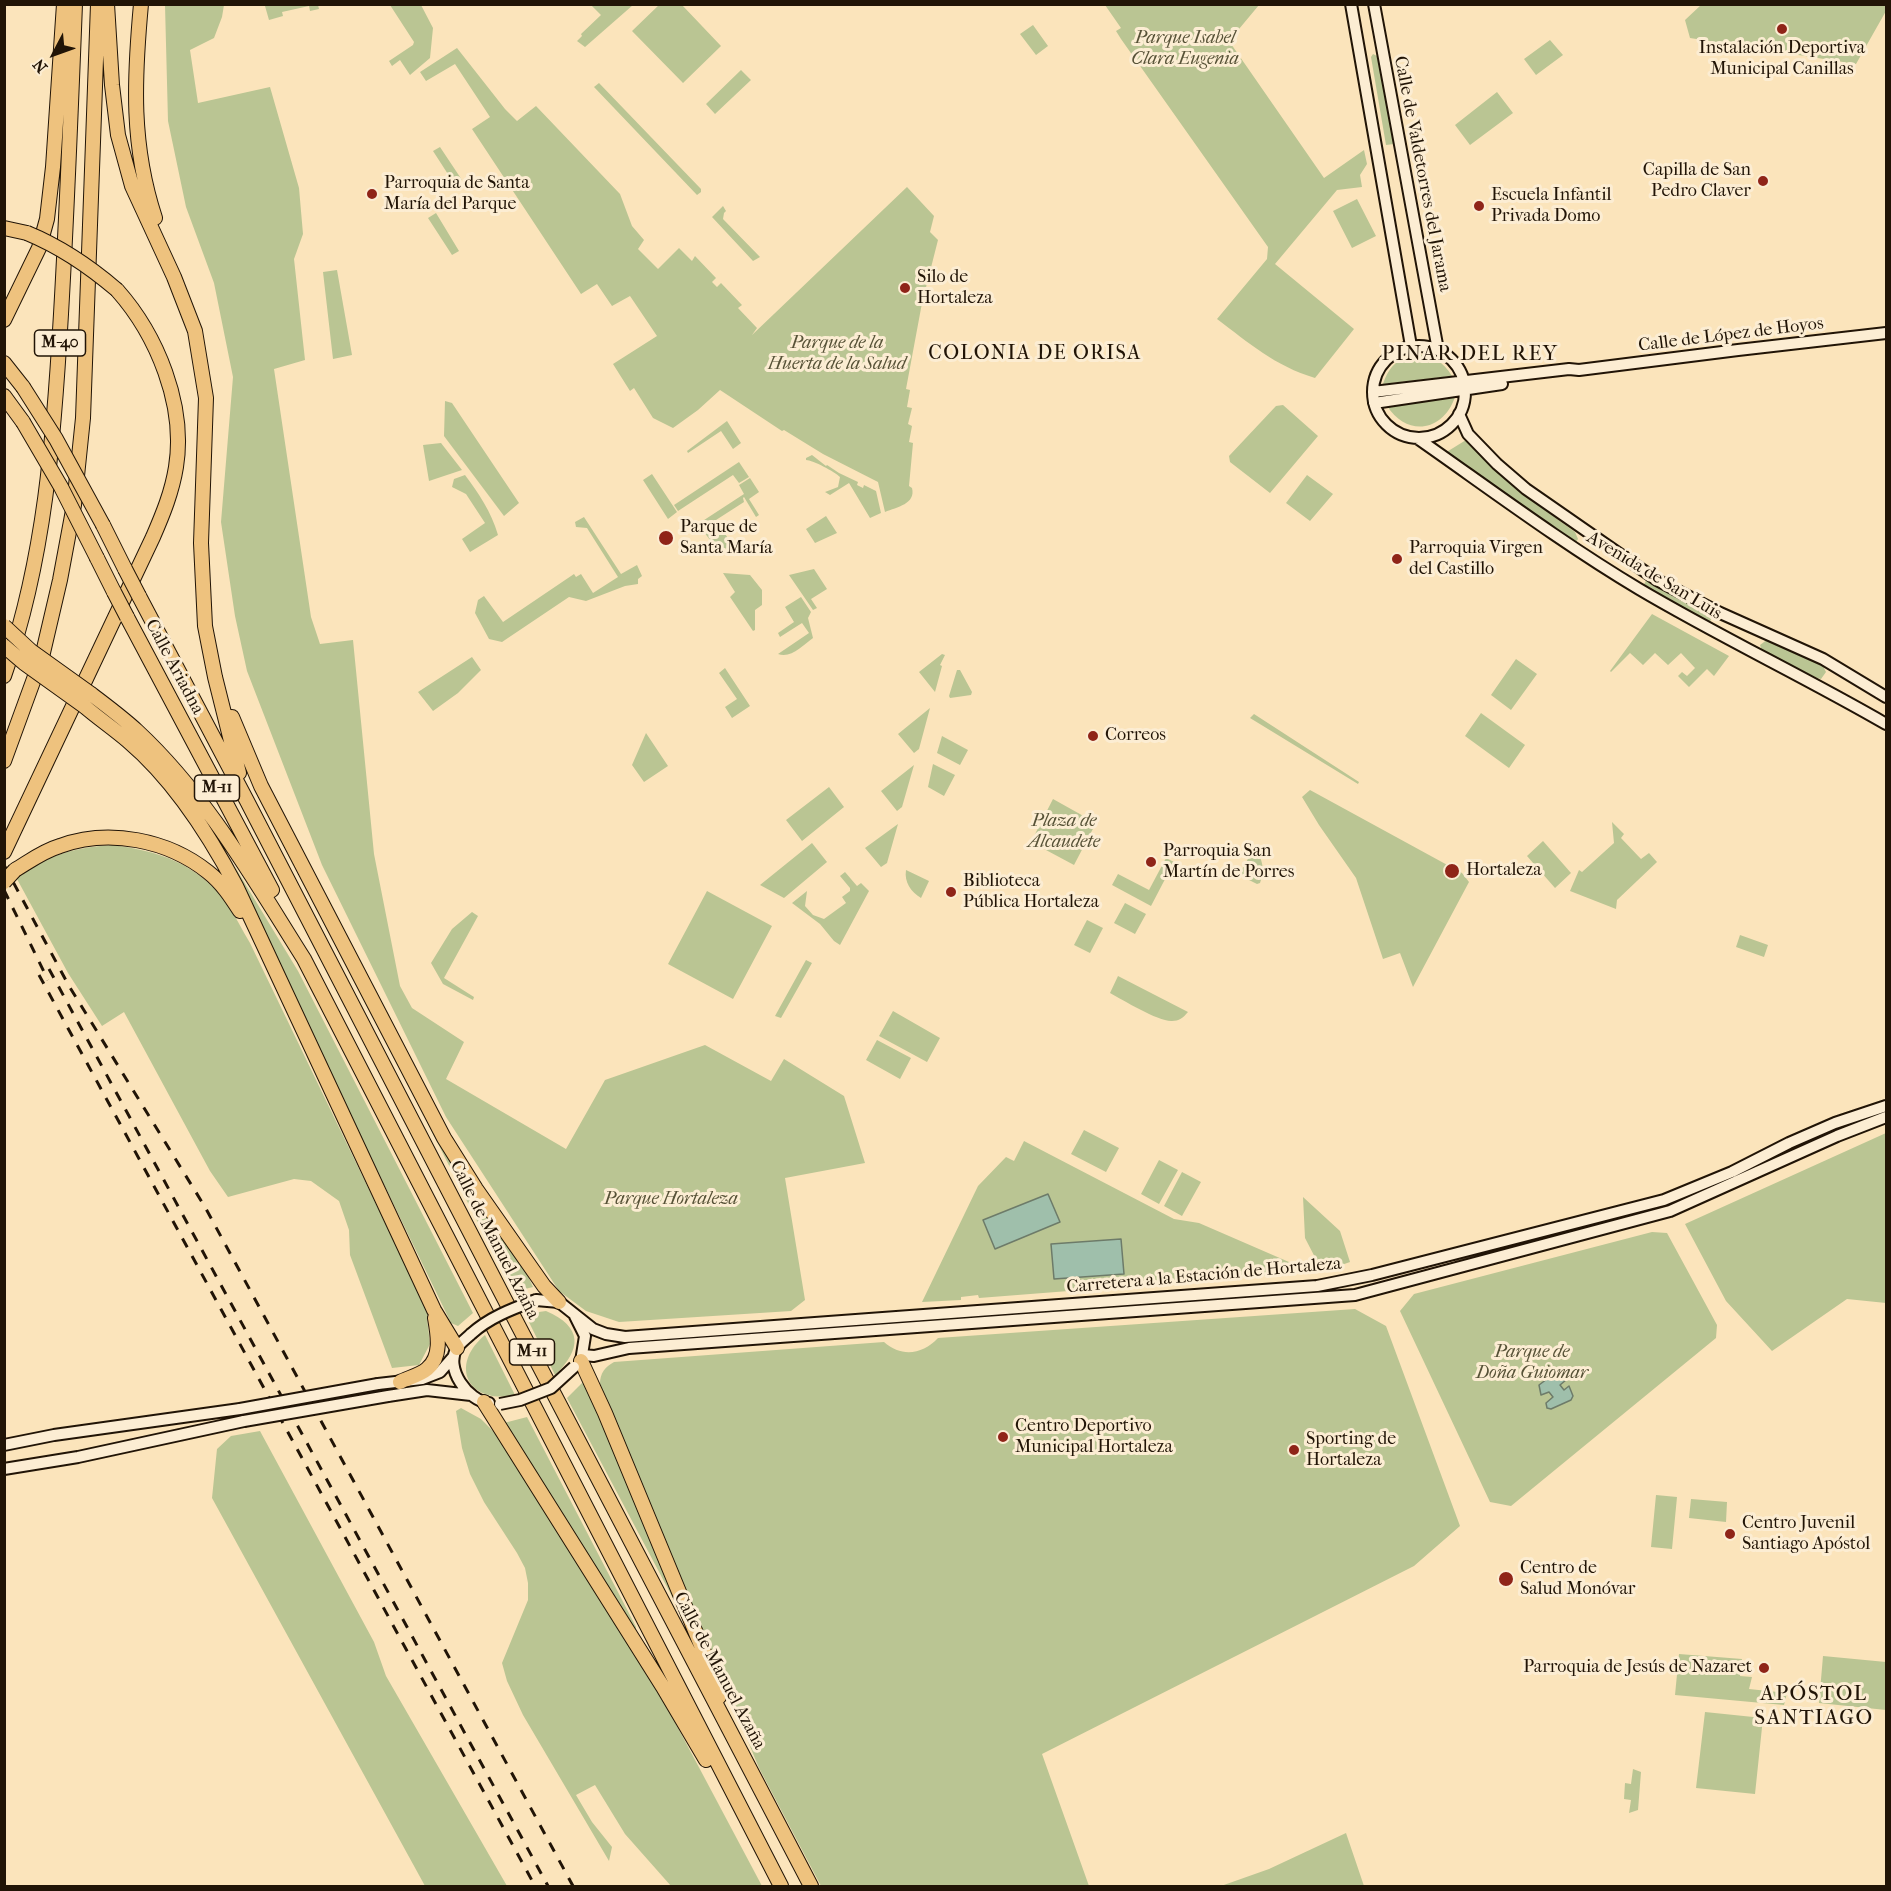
<!DOCTYPE html>
<meta charset="utf-8">
<style>
body{margin:0}
#map{position:relative;width:1891px;height:1891px;overflow:hidden;background:#fbe4bb;font-family:"IM FELL French Canon",serif}
canvas{display:block}
.frame{position:absolute;inset:0;border:6px solid #211406;pointer-events:none}
.north{position:absolute;left:24px;top:24px;width:60px;height:60px;-webkit-text-stroke:4px #fcedd3;paint-order:stroke;rotate:229deg;font-size:16px;font-weight:700;line-height:24px;text-align:center;color:#211406}
.north::after{content:'';display:block;margin:auto;width:21px;height:27px;background:#211406;clip-path:polygon(50% 0,100% 100%,50% 72%,0 100%)}
</style>
<div id="map">
<canvas width="1891" height="1891"></canvas>
<div class="frame"></div>
<div class="north">N</div>
</div>
<script>
const ctx = document.querySelector('canvas').getContext('2d');
ctx.lineJoin = 'round';
function fill(path, color) {
  ctx.fillStyle = color;
  ctx.fill(path, 'evenodd');
}
function strokePath(path, color, width, dash) {
  ctx.strokeStyle = color;
  ctx.lineWidth = width;
  ctx.lineCap = dash ? 'butt' : 'round';
  ctx.setLineDash(dash || []);
  ctx.stroke(path);
}
function drawText(font, color, halo, rows, align = 'center') {
  ctx.font = font + ' "IM FELL French Canon",serif';
  ctx.lineWidth = 6;
  ctx.setLineDash([]);
  ctx.textBaseline = 'middle';
  ctx.strokeStyle = halo;
  ctx.fillStyle = color;
  for (const [text, x, y, turn = 0] of rows) {
    ctx.save();
    ctx.translate(x, y);
    ctx.rotate((+turn || 0) * Math.PI / 180);
    ctx.textAlign = isNaN(turn) ? turn : align;
    if (halo) ctx.strokeText(text, 0, 0);
    ctx.fillText(text, 0, 0);
    ctx.restore();
  }
}
fill(new Path2D(`
 M 269,4 L 318,5 L 319,9 L 310,11 L 309,6 L 282,12 L 283,16 L 269,20 L 265,6 Z
 M 660,4 L 682,5 L 721,46 L 683,83 L 632,31 Z
 M 165,5 L 224,5 L 222,17 L 214,38 L 190,50 L 198,103 L 270,87 L 299,188 L 303,234 L 294,259 L 305,360 L 274,369 L 311,617 L 320,644 L 353,640 L 374,854 L 400,986 L 412,1008 L 464,1042 L 446,1079 L 566,1149 L 605,1080 L 705,1045 L 771,1081 L 784,1059 L 844,1096 L 865,1163 L 785,1178 L 805,1300 L 791,1311 L 619,1322 L 586,1311 L 559,1291 L 446,1117 L 322,865 L 247,671 L 235,616 L 221,522 L 233,377 L 214,283 L 186,207 L 168,121 Z
 M 390,5 L 421,5 L 433,28 L 430,58 L 410,75 L 400,60 L 392,66 L 389,61 L 413,45 L 414,42 Z
 M 591,5 L 633,5 L 585,47 L 577,41 L 582,36 L 581,34 L 601,15 Z
 M 1105,5 L 1259,5 L 1229,41 L 1324,178 L 1364,150 L 1367,164 L 1360,175 L 1362,187 L 1337,190 L 1275,264 L 1354,329 L 1315,378 C 1275,366 1249,343 1217,319 L 1267,259 L 1268,247 L 1121,39 L 1116,31 L 1121,28 Z
 M 1701,5 L 1886,4 L 1886,11 L 1856,64 L 1690,38 L 1685,20 Z
 M 1033,25 L 1048,46 L 1036,55 L 1020,34 Z
 M 1550,40 L 1563,55 L 1536,75 L 1524,59 Z
 M 457,48 L 505,109 L 517,121 L 536,106 L 620,194 L 632,226 L 644,240 L 638,249 L 658,269 L 679,248 L 692,261 L 695,256 L 716,278 L 712,282 L 717,287 L 721,283 L 742,305 L 738,308 L 757,328 L 752,335 L 907,187 L 934,216 L 930,232 L 938,240 L 922,303 L 906,389 L 910,390 L 907,407 L 912,408 L 908,424 L 912,426 L 909,442 L 913,443 L 909,486 L 912,488 C 916,504 897,507 885,512 L 878,482 L 823,454 L 784,430 L 782,431 L 720,390 L 698,410 L 673,428 L 653,418 L 634,388 L 630,391 L 613,364 L 657,336 L 630,296 L 612,306 L 597,284 L 581,294 L 472,129 L 490,117 L 455,64 L 426,81 L 420,72 Z
 M 1373,54 L 1377,56 L 1394,144 L 1386,145 L 1371,57 Z
 M 741,70 L 751,80 L 715,114 L 706,104 Z
 M 599,83 L 701,189 L 701,192 L 697,195 L 594,87 Z
 M 1497,92 L 1513,113 L 1470,145 L 1455,125 Z
 M 440,147 L 462,180 L 455,185 L 433,151 Z
 M 1357,199 L 1376,236 L 1352,248 L 1333,211 Z
 M 723,206 L 726,211 L 724,213 L 723,219 L 760,257 L 753,261 L 712,217 Z
 M 436,213 L 459,251 L 452,255 L 428,218 Z
 M 337,270 L 352,355 L 333,359 L 323,272 Z
 M 1414,354 C 1432,355 1443,361 1452,376 L 1383,384 C 1389,367 1397,359 1414,354 Z
 M 1455,397 C 1443,432 1407,437 1387,406 Z
 M 445,401 L 452,403 L 519,503 L 504,516 L 444,436 Z
 M 1283,405 L 1318,436 L 1270,493 L 1230,462 L 1229,456 L 1276,406 Z
 M 727,421 L 741,443 L 733,449 L 721,431 L 688,453 L 687,451 Z
 M 1466,440 L 1524,495 L 1575,532 L 1578,539 L 1575,543 L 1445,453 Z
 M 441,443 L 462,470 L 429,481 L 423,445 Z
 M 812,455 L 826,466 L 827,465 L 839,473 L 858,482 L 857,485 L 863,488 L 864,485 L 876,491 L 881,513 L 870,518 L 849,483 L 830,495 L 825,492 L 838,487 L 840,477 C 835,472 813,460 806,460 L 806,458 Z
 M 739,462 L 749,477 L 739,483 L 733,475 L 678,511 L 674,505 Z
 M 652,474 L 677,512 L 668,519 L 643,480 Z
 M 465,475 C 479,494 491,511 498,535 L 470,552 L 462,539 L 485,523 L 466,494 L 452,487 L 454,479 Z
 M 1307,475 L 1333,494 L 1310,521 L 1286,503 Z
 M 750,478 L 759,492 L 749,499 L 759,515 L 756,517 L 744,497 L 743,498 L 744,502 L 716,520 L 735,549 L 716,548 L 698,524 L 744,494 L 739,485 Z
 M 826,516 L 837,533 L 815,543 L 806,529 Z
 M 584,517 L 621,574 L 637,565 L 642,576 L 638,579 L 638,584 L 625,586 L 586,601 L 569,597 L 502,642 L 489,639 L 475,613 L 478,600 L 484,596 L 503,622 L 574,574 L 576,577 L 581,574 L 593,593 L 618,577 L 587,528 L 576,527 L 575,522 Z
 M 814,569 L 827,589 L 811,599 L 817,608 L 813,610 L 789,575 Z
 M 723,573 L 750,575 L 762,590 L 762,605 L 755,610 L 755,630 L 753,631 L 730,597 L 735,592 Z
 M 1647,579 L 1713,615 L 1709,624 L 1643,586 Z
 M 801,597 L 811,612 L 808,618 L 813,638 C 803,645 791,659 778,654 L 809,633 L 802,623 L 780,637 L 778,633 L 794,622 L 785,607 Z
 M 1652,614 L 1729,656 L 1714,676 L 1707,669 L 1689,687 L 1678,676 L 1682,672 L 1687,676 L 1695,668 L 1681,653 L 1668,665 L 1655,653 L 1643,665 L 1630,653 L 1611,672 L 1610,671 Z
 M 1768,639 L 1823,666 L 1826,672 L 1821,679 L 1817,678 L 1762,651 L 1760,645 Z
 M 942,654 L 945,655 L 940,665 L 942,666 L 935,692 L 919,672 Z
 M 472,657 L 481,670 L 458,693 L 433,711 L 418,692 Z
 M 1516,659 L 1537,674 L 1511,710 L 1491,695 Z
 M 725,668 L 750,706 L 732,718 L 725,707 L 737,699 L 719,673 Z
 M 957,670 L 960,670 L 972,692 L 971,695 L 950,698 L 949,696 Z
 M 930,708 L 919,749 L 914,753 L 898,734 Z
 M 1481,713 L 1525,745 L 1509,768 L 1465,736 Z
 M 1254,714 L 1359,782 L 1358,784 L 1250,718 Z
 M 646,733 L 668,766 L 644,782 L 632,765 Z
 M 942,736 L 968,750 L 960,765 L 937,753 Z
 M 933,764 L 955,775 L 944,796 L 928,787 Z
 M 914,765 L 902,807 L 897,811 L 881,791 Z
 M 829,787 L 844,807 L 802,841 L 786,820 Z
 M 1310,790 L 1462,873 L 1469,882 L 1413,987 L 1400,953 L 1383,959 L 1356,878 L 1319,825 L 1302,797 Z
 M 1053,799 L 1096,823 L 1074,865 L 1031,842 Z
 M 1612,822 L 1624,834 L 1621,838 L 1641,859 L 1649,853 L 1657,862 L 1617,900 L 1616,909 L 1570,891 L 1579,870 L 1582,872 L 1614,843 Z
 M 898,824 L 887,863 L 881,867 L 865,848 Z
 M 1543,841 L 1571,873 L 1555,888 L 1527,856 Z
 M 812,843 L 827,862 L 784,898 L 760,885 Z
 M 112,845 C 159,851 196,863 226,902 C 235,915 242,930 250,943 L 430,1316 L 427,1318 L 430,1344 L 419,1365 L 392,1368 L 350,1255 L 349,1230 L 339,1201 L 311,1181 L 294,1179 L 228,1197 L 210,1171 L 124,1012 L 102,1026 L 68,973 L 17,879 C 47,854 74,848 112,845 Z
 M 1254,848 C 1263,859 1265,869 1260,883 L 1257,884 L 1239,875 Z
 M 1166,858 L 1174,862 L 1151,906 L 1112,885 L 1118,874 L 1149,890 Z
 M 235,867 L 298,971 L 473,1313 L 458,1326 L 451,1323 L 246,899 Z
 M 906,870 L 929,881 L 921,898 C 911,892 904,882 906,870 Z
 M 845,872 L 857,886 L 861,883 L 869,891 L 840,945 L 834,941 L 820,924 L 792,903 L 807,891 L 805,906 L 813,915 L 824,919 L 846,903 L 842,897 L 850,891 L 850,888 L 840,876 Z
 M 707,891 L 772,926 L 733,999 L 668,964 Z
 M 1125,903 L 1146,914 L 1135,934 L 1114,923 Z
 M 472,912 L 478,916 L 444,978 L 474,997 L 473,1000 L 443,984 L 431,963 L 452,929 Z
 M 1087,920 L 1103,928 L 1090,953 L 1074,945 Z
 M 1740,935 L 1768,945 L 1764,957 L 1736,947 Z
 M 806,960 L 812,963 L 781,1018 L 775,1016 Z
 M 1118,976 L 1188,1012 C 1183,1018 1179,1021 1172,1021 C 1159,1022 1123,1000 1110,993 Z
 M 893,1011 L 940,1038 L 927,1062 L 879,1036 Z
 M 877,1040 L 911,1058 L 900,1079 L 866,1060 Z
 M 427,1122 L 456,1169 L 524,1267 L 533,1287 L 513,1292 Z
 M 1084,1130 L 1119,1148 L 1106,1172 L 1071,1154 Z
 M 1886,1133 L 1886,1303 L 1847,1299 L 1772,1351 L 1726,1301 L 1685,1224 Z
 M 1024,1141 L 1174,1219 L 1199,1223 L 1312,1272 L 979,1298 L 978,1295 L 961,1297 L 961,1300 L 922,1302 L 978,1186 L 1006,1157 L 1014,1161 Z
 M 1159,1160 L 1178,1170 L 1159,1204 L 1141,1194 Z
 M 1182,1172 L 1201,1182 L 1182,1216 L 1164,1206 Z
 M 1303,1197 L 1340,1231 L 1350,1262 L 1330,1269 L 1319,1265 L 1305,1238 Z
 M 1652,1232 L 1667,1233 L 1717,1325 L 1716,1338 L 1511,1506 L 1490,1502 L 1400,1311 L 1414,1294 Z
 M 1355,1309 L 1386,1326 L 1460,1526 L 1414,1566 L 1042,1754 L 1089,1886 L 821,1886 L 759,1768 L 600,1384 C 600,1373 605,1367 614,1362 L 884,1342 C 902,1358 923,1354 938,1338 Z
 M 546,1311 C 583,1327 582,1349 555,1375 L 525,1314 Z
 M 485,1335 L 515,1395 C 469,1405 448,1366 485,1335 Z
 M 582,1383 L 587,1385 L 676,1604 L 567,1398 Z
 M 461,1408 L 481,1419 L 495,1433 L 592,1583 L 660,1694 L 762,1886 L 671,1886 L 625,1834 L 595,1785 L 576,1795 L 592,1822 L 612,1847 L 609,1861 L 523,1715 L 507,1681 L 502,1663 L 528,1600 L 528,1583 L 525,1568 L 517,1553 L 484,1502 L 470,1474 L 462,1448 L 456,1411 Z
 M 527,1417 L 633,1621 L 636,1627 L 636,1635 L 504,1423 Z
 M 260,1431 L 374,1642 L 386,1676 L 507,1886 L 425,1886 L 212,1498 L 217,1449 L 231,1436 Z
 M 1656,1495 L 1677,1497 L 1672,1549 L 1651,1547 Z
 M 1691,1499 L 1727,1502 L 1726,1522 L 1689,1518 Z
 M 1679,1654 L 1742,1659 L 1740,1676 L 1752,1677 L 1749,1689 L 1787,1693 L 1784,1705 L 1675,1695 Z
 M 1823,1656 L 1886,1662 L 1886,1710 L 1819,1703 Z
 M 1705,1712 L 1763,1718 L 1755,1794 L 1696,1788 Z
 M 1633,1769 L 1641,1772 L 1638,1810 L 1629,1813 L 1631,1800 L 1624,1799 L 1625,1783 L 1631,1784 Z
 M 1346,1833 L 1364,1886 L 1221,1886 L 1269,1869 Z`), '#bac593');
const water = new Path2D(`
 M 1048,1194 L 1060,1222 L 995,1249 L 983,1220 Z
 M 1121,1239 L 1124,1274 L 1054,1279 L 1051,1244 Z
 M 1558,1373 L 1566,1380 L 1560,1385 L 1564,1390 L 1569,1386 L 1573,1396 L 1571,1400 L 1551,1409 L 1547,1408 L 1546,1403 L 1553,1397 L 1549,1392 L 1541,1395 L 1539,1385 L 1551,1376 Z`);
fill(water, '#9fbfab');
strokePath(water, '#6d7b69', 1.5);
const secondary = new Path2D(`
 M 1351,4 L 1411,346
 M 1374,4 L 1438,350
 M1373 392a46 46 0 1 1 92 0a46 46 0 1 1-92 0Z
 M 1373,392 L 1569,369 L 1579,370 L 1738,350 L 1886,333
 M 1374,403 L 1502,384
 M 1459,414 L 1468,434 L 1497,464 L 1526,489 L 1657,580 L 1718,612 L 1823,659 L 1886,697
 M 1417,438 C 1490,489 1562,543 1639,589 C 1720,637 1805,677 1886,724
 M 536,1300 L 559,1302 L 593,1329 L 606,1334 L 625,1337 L 1317,1286 L 1372,1275 L 1664,1200 L 1732,1172 L 1789,1143 L 1835,1123 L 1886,1106
 M 575,1316 L 585,1336 L 581,1361
 M 471,1334 C 467,1338 460,1343 457,1348 C 444,1368 468,1401 489,1403
 M 583,1355 L 594,1356 L 629,1348 L 1355,1295 L 1670,1211 L 1837,1136 L 1886,1117
 M 378,1384 L 422,1379 L 440,1372 L 454,1356
 M 388,1396 L 427,1390 L 471,1395
 M 4,1445 L 54,1435 L 240,1409
 M 4,1469 L 78,1457 L 244,1421`);
const highway = new Path2D(`
 M 107,4 L 112,85 L 118,135 L 132,186 L 174,277 L 195,331 L 206,398 L 201,543 L 205,626 L 215,677 L 239,773
 M 141,4 C 134,80 131,145 155,218
 M 4,228 L 27,233
 M 4,320 L 39,248 L 47,219 L 53,167 L 64,4
 M 4,363 L 23,387
 M 4,396 L 23,422
 M 103,525 L 125,569
 M 97,558 L 114,592
 M 139,596 L 247,801 L 519,1327 L 811,1886
 M 127,617 L 272,890
 M 4,676 C 45,560 54,436 61,314 C 67,211 71,108 75,4
 M 91,694 C 107,706 123,718 137,731 C 207,796 254,880 304,959 L 781,1886
 M 84,706 C 98,718 114,729 128,741 C 174,780 208,833 236,886 L 434,1310 L 457,1348
 M 232,717 L 261,786 L 444,1138 L 476,1189 L 544,1286 L 559,1302
 M 4,761 L 42,657 L 60,580 L 74,505 L 83,418 L 98,4
 M 4,852 L 153,537 C 163,514 172,492 176,467 C 186,405 157,335 117,290
 M 15,870 C 30,861 43,851 60,846 C 109,828 168,840 208,872 C 222,883 231,897 240,911
 M 581,1361 L 605,1413 L 713,1674 L 719,1697
 M 400,1382 C 408,1378 420,1375 427,1369 C 442,1357 438,1335 435,1318
 M 484,1402 L 663,1687 L 706,1760`);
strokePath(secondary, '#211406', 14);
strokePath(highway, '#211406', 16);
strokePath(secondary, '#fcedd3', 10);
strokePath(highway, '#eec27e', 14);
strokePath(new Path2D(`
 M 4,865 L 69,986 L 205,1207 L 573,1886
 M 4,890 L 48,980
 M 49,969 L 548,1886
 M 39,975 L 535,1886`), '#211406', 3, [10, 10]);
const secondaryBridge = new Path2D(`
 M 471,1334 C 490,1317 512,1309 536,1300
 M 500,1404 L 520,1400 L 551,1388 L 574,1367
 M 240,1409 L 378,1384
 M 244,1421 L 388,1396`);
const highwayBridge = new Path2D(`
 M 27,233 C 61,247 89,266 117,290
 M 23,387 L 56,439 L 103,525
 M 23,422 L 61,487 L 97,558
 M 125,569 L 139,596
 M 114,592 L 127,617
 M 4,626 L 31,651 L 91,694
 M 4,646 L 24,663 L 84,706
 M 4,882 L 15,870`);
strokePath(secondaryBridge, '#211406', 14, []);
strokePath(highwayBridge, '#211406', 16, []);
strokePath(secondaryBridge, '#fcedd3', 10);
strokePath(highwayBridge, '#eec27e', 14);
for (const [x, y, r, color] of [
 [1782,29,6,"#8f2418"],
 [1763,181,6,"#8f2418"],
 [372,194,6,"#8f2418"],
 [1479,206,6,"#8f2418"],
 [905,288,6,"#8f2418"],
 [666,538,8,"#8f2418"],
 [1397,559,6,"#8f2418"],
 [1093,736,6,"#8f2418"],
 [1151,862,6,"#8f2418"],
 [1452,871,8,"#8f2418"],
 [951,892,6,"#8f2418"],
 [1003,1437,6,"#8f2418"],
 [1294,1450,6,"#8f2418"],
 [1730,1534,6,"#8f2418"],
 [1506,1579,8,"#8f2418"],
 [1764,1668,6,"#8f2418"]
]) {
  const dot = new Path2D();
  dot.arc(x, y, r, 0, 2 * Math.PI);
  ctx.fillStyle = color;
  ctx.fill(dot);
  strokePath(dot, '#fcedd3', 2);
}
for (const [x, y, w] of [
 [60,343,51],
 [217,788,45],
 [532,1352,45]
]) {
  const box = new Path2D();
  box.roundRect(x - w / 2, y - 13, w, 26, 4.5);
  ctx.fillStyle = '#fcedd3';
  ctx.fill(box);
  strokePath(box, '#211406', 1.5);
}
drawText('bold 16px', '#211406', null, [
 ["M-40",60,343],
 ["M-11",217,788],
 ["M-11",532,1352]
]);
drawText('italic 18px', '#575237', '#fcedd3', [
 ["Parque Isabel",1185,39],
 ["Clara Eugenia",1185,60],
 ["Parque de la",837,344],
 ["Huerta de la Salud",837,365],
 ["Plaza de",1064,822],
 ["Alcaudete",1064,843],
 ["Parque Hortaleza",671,1200],
 ["Parque de",1532,1353],
 ["Doña Guiomar",1532,1374]
]);
drawText('18px', '#211406', '#fcedd3', [
 ["Instalación Deportiva",1782,49,"center"],
 ["Municipal Canillas",1782,70,"center"],
 ["Capilla de San",1751,171,"right"],
 ["Pedro Claver",1751,192,"right"],
 ["Parroquia de Santa",384,184],
 ["María del Parque",384,205],
 ["Escuela Infantil",1491,196],
 ["Privada Domo",1491,217],
 ["Silo de",917,278],
 ["Hortaleza",917,299],
 ["Parque de",680,528],
 ["Santa María",680,549],
 ["Parroquia Virgen",1409,549],
 ["del Castillo",1409,570],
 ["Correos",1105,736],
 ["Parroquia San",1163,852],
 ["Martín de Porres",1163,873],
 ["Hortaleza",1466,871],
 ["Biblioteca",963,882],
 ["Pública Hortaleza",963,903],
 ["Centro Deportivo",1015,1427],
 ["Municipal Hortaleza",1015,1448],
 ["Sporting de",1306,1440],
 ["Hortaleza",1306,1461],
 ["Centro Juvenil",1742,1524],
 ["Santiago Apóstol",1742,1545],
 ["Centro de",1520,1569],
 ["Salud Monóvar",1520,1590],
 ["Parroquia de Jesús de Nazaret",1752,1668,"right"]
], 'left');
drawText('18px', '#211406', '#fcedd3', [
 ["Calle de Valdetorres del Jarama",1422,174,79],
 ["Calle de López de Hoyos",1731,335,-7],
 ["Avenida de San Luis",1654,576,31],
 ["Calle Ariadna",174,667,62],
 ["Calle de Manuel Azaña",494,1240,63],
 ["Carretera a la Estación de Hortaleza",1204,1276,-5],
 ["Calle de Manuel Azaña",719,1671,62]
]);
ctx.letterSpacing = '1.5px';
drawText('20px', '#211406', '#fcedd3', [
 ["COLONIA DE ORISA",1035,354]
]);
ctx.letterSpacing = '0px';
ctx.letterSpacing = '1.5px';
drawText('21px', '#211406', '#fcedd3', [
 ["PINAR DEL REY",1470,355],
 ["APÓSTOL",1814,1695],
 ["SANTIAGO",1814,1719]
]);
ctx.letterSpacing = '0px';
</script>
